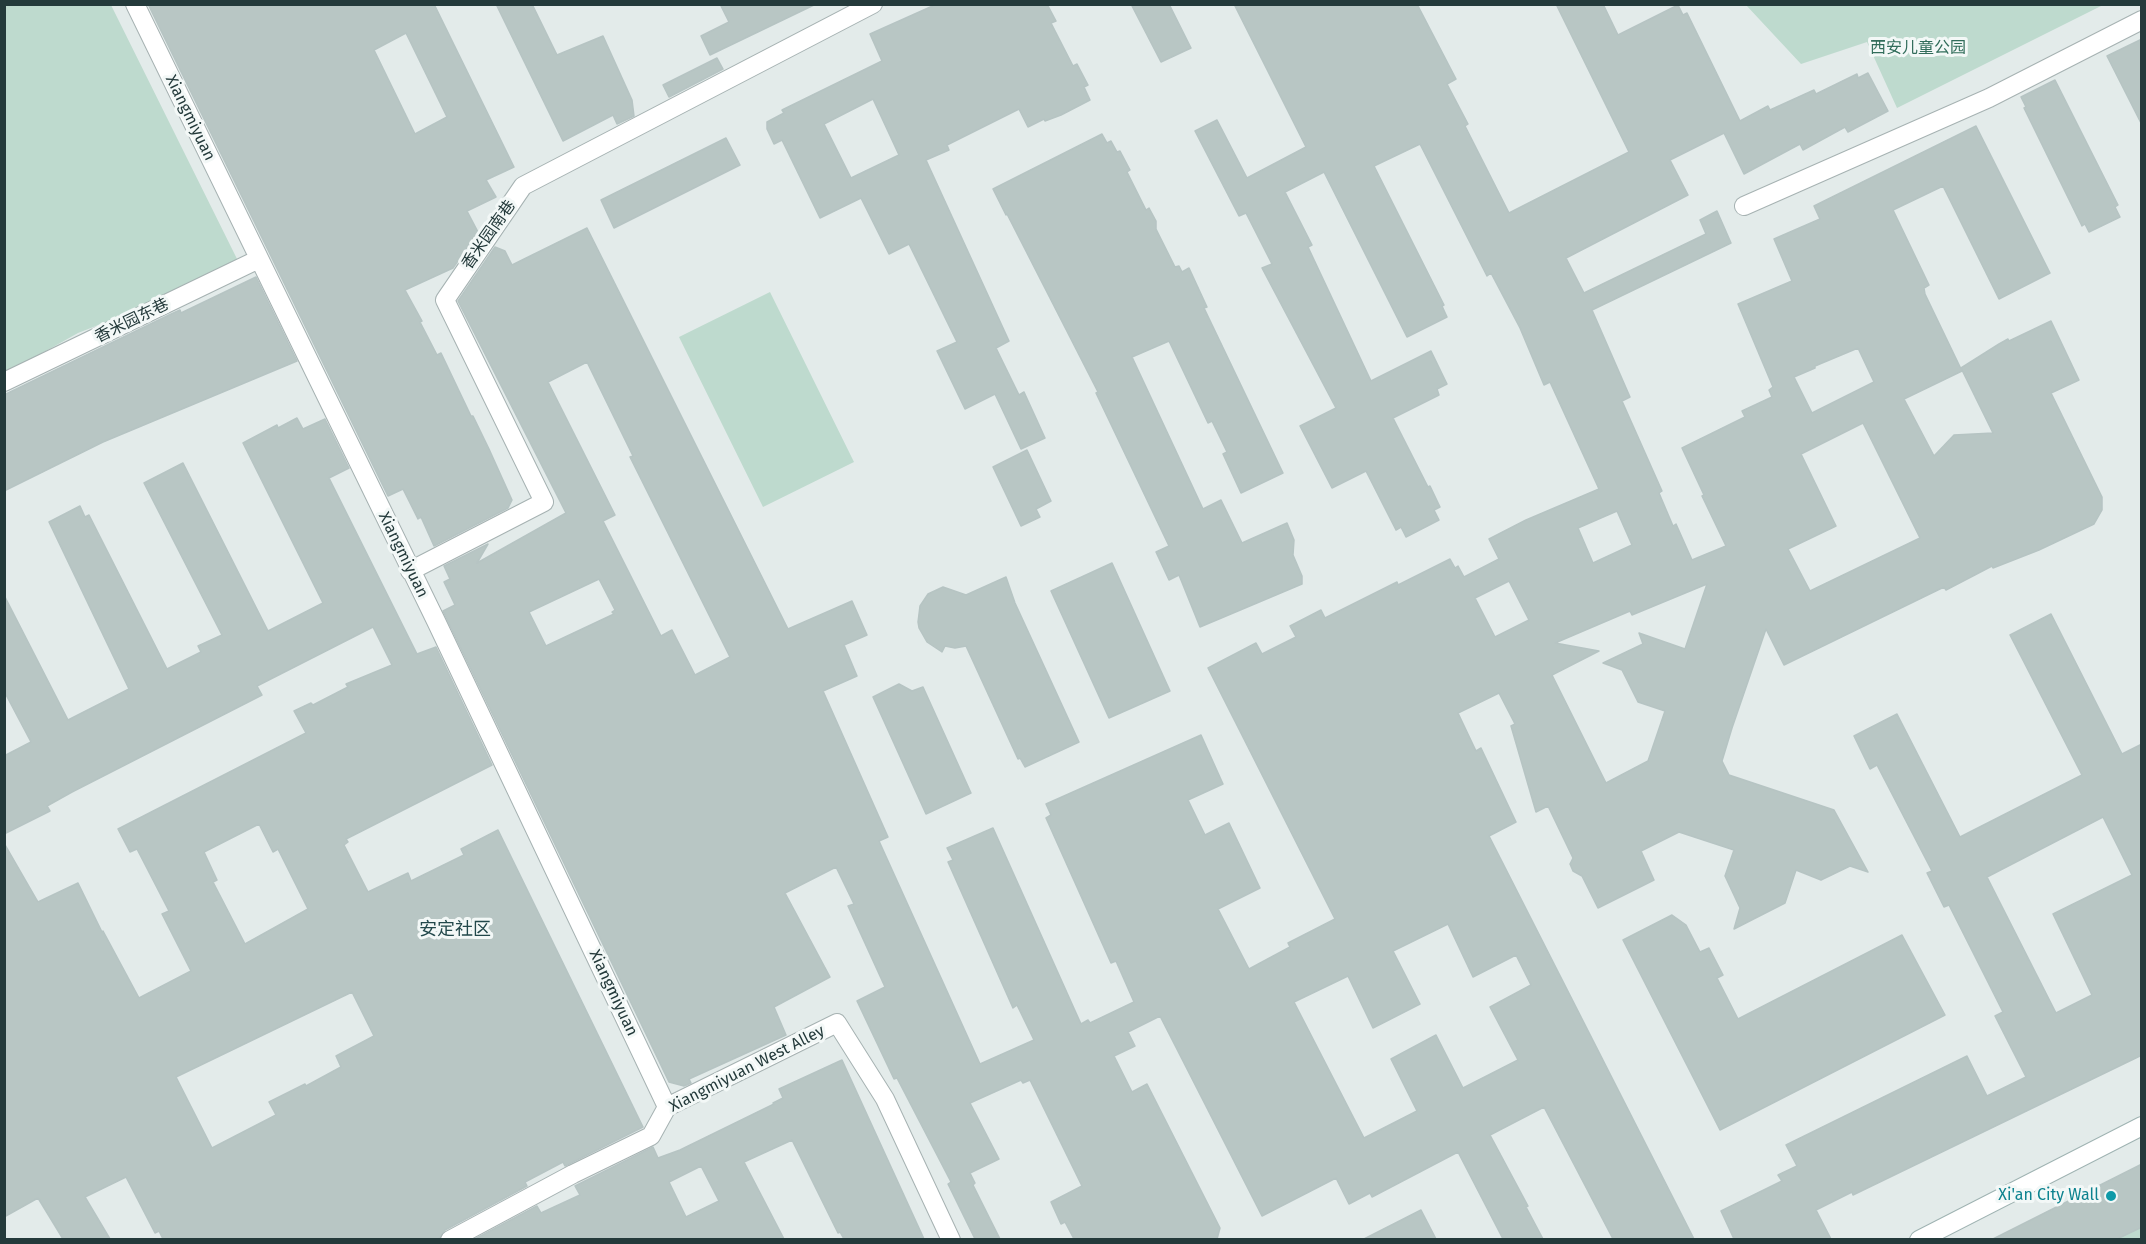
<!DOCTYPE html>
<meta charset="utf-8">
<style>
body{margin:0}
#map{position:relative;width:2146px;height:1244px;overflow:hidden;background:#e3ebea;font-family:"Fira Sans",sans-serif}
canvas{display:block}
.frame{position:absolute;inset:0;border:6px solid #243a3b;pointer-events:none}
</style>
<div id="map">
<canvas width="2146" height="1244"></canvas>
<div class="frame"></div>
</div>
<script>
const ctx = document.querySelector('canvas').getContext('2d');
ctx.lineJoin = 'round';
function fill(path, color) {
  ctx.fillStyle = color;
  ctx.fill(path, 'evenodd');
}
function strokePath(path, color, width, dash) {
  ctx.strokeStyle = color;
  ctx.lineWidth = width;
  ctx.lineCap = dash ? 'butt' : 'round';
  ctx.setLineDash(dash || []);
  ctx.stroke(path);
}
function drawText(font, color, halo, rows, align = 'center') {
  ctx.font = font + ' "Fira Sans","Noto Sans SC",sans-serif';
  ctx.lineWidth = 6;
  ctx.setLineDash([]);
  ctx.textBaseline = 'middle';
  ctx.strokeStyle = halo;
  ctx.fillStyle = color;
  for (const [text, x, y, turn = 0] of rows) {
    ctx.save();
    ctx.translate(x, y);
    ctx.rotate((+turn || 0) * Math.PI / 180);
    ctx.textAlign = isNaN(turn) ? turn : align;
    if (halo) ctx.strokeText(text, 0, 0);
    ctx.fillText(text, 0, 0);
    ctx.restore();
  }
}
fill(new Path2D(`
 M 5,5 L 111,5 L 242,269 L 78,333 L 5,374 Z
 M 1746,5 L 2103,5 L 1897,108 L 1867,42 L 1801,64 Z
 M 770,292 L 854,462 L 763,507 L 679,337 Z
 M 2141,1227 L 2141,1239 L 2117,1239 Z`), '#bedace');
const building = new Path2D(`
 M 148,4 L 434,4 L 514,167 L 486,180 L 496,197 L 467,211 L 478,232 L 453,268 L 405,290 L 422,321 L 420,322 L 437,355 L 441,353 L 471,416 L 473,416 L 489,449 L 512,500 L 508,508 L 434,546 L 421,517 L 418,519 L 403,489 L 388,496 ZM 406,33 L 447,117 L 415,134 L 374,50 Z
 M 496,4 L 532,4 L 557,55 L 603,36 L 632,100 L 634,116 L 617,124 L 613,115 L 563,141 Z
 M 720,4 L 816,4 L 710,55 L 701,36 L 729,22 Z
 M 937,4 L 1047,4 L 1056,21 L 1051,23 L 1073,66 L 1077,64 L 1088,85 L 1084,87 L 1090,100 L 1061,115 L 1045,121 L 1044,119 L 1028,127 L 1019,109 L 947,145 L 949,150 L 926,160 L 1009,341 L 996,348 L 1019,395 L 1024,392 L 1045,438 L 1021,449 L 995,394 L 965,409 L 937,351 L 957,342 L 909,244 L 889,254 L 861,198 L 820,218 L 782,140 L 774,144 L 767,129 L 767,122 L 784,113 L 782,110 L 882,61 L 870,34 ZM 873,99 L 899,155 L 851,178 L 824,124 Z
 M 1131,4 L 1169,4 L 1191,48 L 1161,62 Z
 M 1234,4 L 1417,4 L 1456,79 L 1447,84 L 1468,124 L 1465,126 L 1509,213 L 1629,152 L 1556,4 L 1603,4 L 1618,35 L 1678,5 L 1683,15 L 1687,13 L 1740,121 L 1768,106 L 1770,110 L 1814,90 L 1816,94 L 1857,74 L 1858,78 L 1868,73 L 1888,111 L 1848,132 L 1845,127 L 1803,150 L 1800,144 L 1744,174 L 1724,133 L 1670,160 L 1688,195 L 1566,258 L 1584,293 L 1706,234 L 1700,220 L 1717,211 L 1731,243 L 1592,310 L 1630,397 L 1622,401 L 1662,491 L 1659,493 L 1673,526 L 1676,524 L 1692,560 L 1726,546 L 1702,496 L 1704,495 L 1682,448 L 1745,417 L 1742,411 L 1772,397 L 1769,390 L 1773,387 L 1738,304 L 1792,281 L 1774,239 L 1820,219 L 1814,206 L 1976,126 L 2050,273 L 1999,299 L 1943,186 L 1893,210 L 1929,285 L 1924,288 L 1925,294 L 1962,371 L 1904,399 L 1934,456 L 1954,435 L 1993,433 L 1961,368 L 1999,344 L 2008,339 L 2009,341 L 2051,321 L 2079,380 L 2051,393 L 2102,497 L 2102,510 L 2094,524 L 2039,550 L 1993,568 L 1992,566 L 1946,590 L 1944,587 L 1784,665 L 1766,629 L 1732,728 L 1722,761 L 1729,775 L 1834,810 L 1868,872 L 1850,866 L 1821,880 L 1796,870 L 1785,903 L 1734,929 L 1740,908 L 1725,876 L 1734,850 L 1679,832 L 1641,851 L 1654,880 L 1598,908 L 1582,876 L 1573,871 L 1570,864 L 1573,858 L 1548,806 L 1536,812 L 1511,726 L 1515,724 L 1499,693 L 1458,713 L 1476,751 L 1481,748 L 1516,822 L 1489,836 L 1694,1239 L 1613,1239 L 1544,1107 L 1490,1135 L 1528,1206 L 1526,1207 L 1543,1239 L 1503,1239 L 1458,1152 L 1372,1197 L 1370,1193 L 1349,1204 L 1336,1178 L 1262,1216 L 1160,1016 L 1128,1032 L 1135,1046 L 1114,1056 L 1132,1092 L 1147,1084 L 1220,1228 L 1217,1239 L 1074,1239 L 1065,1222 L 1061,1224 L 1051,1202 L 1082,1186 L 1030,1080 L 1023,1083 L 1021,1080 L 970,1103 L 999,1159 L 970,1173 L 975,1183 L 973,1185 L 1000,1239 L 975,1239 L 948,1184 L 951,1182 L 897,1078 L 894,1079 L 857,1001 L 885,987 L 848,906 L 854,904 L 836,867 L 785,893 L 830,977 L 774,1007 L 786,1035 L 689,1079 L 691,1083 L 684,1086 L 669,1082 L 443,611 L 455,605 L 444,582 L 450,579 L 444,566 L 488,544 L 477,563 L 566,513 L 458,301 L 495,247 L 505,251 L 512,265 L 587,228 L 788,629 L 852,601 L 867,635 L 844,645 L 857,676 L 823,691 L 888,837 L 879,841 L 980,1064 L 1034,1040 L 1017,1005 L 1013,1008 L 948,862 L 953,860 L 947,848 L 993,828 L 1081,1024 L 1088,1020 L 1090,1023 L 1134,1002 L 1116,961 L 1111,963 L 1046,818 L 1051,815 L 1046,804 L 1201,735 L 1223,784 L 1188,800 L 1205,835 L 1229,823 L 1260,888 L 1218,909 L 1249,969 L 1290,947 L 1288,943 L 1335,919 L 1208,668 L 1256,643 L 1262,654 L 1296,637 L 1290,626 L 1321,610 L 1325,618 L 1397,582 L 1398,585 L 1450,559 L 1455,568 L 1458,566 L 1464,577 L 1499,559 L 1489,539 L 1526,520 L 1599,489 L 1550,382 L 1544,385 L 1520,328 L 1491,273 L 1487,276 L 1420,144 L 1374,166 L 1444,305 L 1442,306 L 1447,317 L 1407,337 L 1324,172 L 1285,192 L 1312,245 L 1308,247 L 1371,381 L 1431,351 L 1447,384 L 1437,389 L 1439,395 L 1393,418 L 1428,487 L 1430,486 L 1440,507 L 1434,510 L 1439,520 L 1406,537 L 1401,527 L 1396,530 L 1366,471 L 1332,488 L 1300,426 L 1336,408 L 1262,268 L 1272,264 L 1246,213 L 1239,216 L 1195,131 L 1217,120 L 1247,178 L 1306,147 ZM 1858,348 L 1874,382 L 1812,413 L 1794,377 L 1815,368 L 1815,366 ZM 587,362 L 633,456 L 630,457 L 730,657 L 695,675 L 672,630 L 661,636 L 603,521 L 615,515 L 548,382 ZM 1863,423 L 1920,538 L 1810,591 L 1788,549 L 1836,526 L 1801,454 ZM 1617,511 L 1632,545 L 1593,563 L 1578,528 ZM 599,579 L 615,610 L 612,612 L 614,614 L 546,646 L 529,612 ZM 1509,581 L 1529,620 L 1495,637 L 1475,598 ZM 1707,584 L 1685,649 L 1639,633 L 1643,644 L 1603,663 L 1622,670 L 1638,702 L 1665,711 L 1648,761 L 1606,783 L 1552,675 L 1599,651 L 1555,643 L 1630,611 L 1632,615 ZM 1448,924 L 1473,977 L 1516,955 L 1531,985 L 1490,1007 L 1518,1060 L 1463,1088 L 1436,1035 L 1391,1059 L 1417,1111 L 1364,1138 L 1294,1002 L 1348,976 L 1373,1028 L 1420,1004 L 1393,951 Z
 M 2142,39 L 2142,125 L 2107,56 Z
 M 717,58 L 723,69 L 669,97 L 663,85 Z
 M 2055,80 L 2118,205 L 2115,207 L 2120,217 L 2089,232 L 2085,224 L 2082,226 L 2024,108 L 2026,107 L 2021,97 Z
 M 1102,134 L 1107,143 L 1111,141 L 1117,152 L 1120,151 L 1130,170 L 1127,172 L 1146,210 L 1149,208 L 1156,221 L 1156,229 L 1175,267 L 1179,266 L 1182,272 L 1189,268 L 1207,307 L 1204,308 L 1283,473 L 1241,493 L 1223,454 L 1227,452 L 1212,421 L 1208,423 L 1169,341 L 1132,357 L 1203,509 L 1221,500 L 1242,543 L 1287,523 L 1294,540 L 1293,555 L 1302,576 L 1302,584 L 1200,627 L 1179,575 L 1169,580 L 1156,552 L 1169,546 L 1096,393 L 1098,392 L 1007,214 L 1006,215 L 993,189 Z
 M 726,138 L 740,165 L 614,228 L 601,200 Z
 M 256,277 L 297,361 L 103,442 L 4,491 L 4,395 L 169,315 L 180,310 L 181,313 Z
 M 297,418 L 303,429 L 325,419 L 349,468 L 329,478 L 417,654 L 436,647 L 492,765 L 346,839 L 348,842 L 344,845 L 368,892 L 408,873 L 411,881 L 464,855 L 461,849 L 498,830 L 643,1127 L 565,1166 L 563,1162 L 525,1182 L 527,1186 L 445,1230 L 439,1239 L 163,1239 L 159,1231 L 155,1233 L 126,1177 L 85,1197 L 110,1239 L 63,1239 L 38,1198 L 4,1217 L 4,843 L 38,902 L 78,883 L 102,932 L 103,931 L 139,998 L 191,971 L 162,914 L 169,911 L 137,849 L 130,852 L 118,829 L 306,733 L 294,711 L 311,703 L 313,705 L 348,687 L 346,684 L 392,665 L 373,627 L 257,686 L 262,695 L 72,792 L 47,806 L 50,811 L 4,834 L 4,756 L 31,742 L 4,691 L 4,595 L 68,720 L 129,689 L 49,522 L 80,506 L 85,517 L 89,515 L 167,669 L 201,652 L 198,646 L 222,635 L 144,483 L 183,463 L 268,631 L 323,603 L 243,443 L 277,425 L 278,428 ZM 259,824 L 273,852 L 278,849 L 308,909 L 245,944 L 213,882 L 217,880 L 204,852 ZM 352,992 L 374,1036 L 336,1056 L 341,1067 L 306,1086 L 305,1084 L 269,1102 L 276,1115 L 212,1148 L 176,1077 Z
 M 1027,450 L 1051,501 L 1036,509 L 1040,517 L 1021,526 L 993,467 Z
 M 1112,563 L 1170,691 L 1109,718 L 1051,591 Z
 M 1006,577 L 1015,603 L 1079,742 L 1025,767 L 1020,758 L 1018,759 L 966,646 L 955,648 L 945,646 L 942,652 L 927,642 L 919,628 L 918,622 L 920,606 L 928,594 L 943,587 L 966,595 Z
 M 2051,614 L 2122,754 L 2142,744 L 2142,1055 L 1853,1195 L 1852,1192 L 1816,1210 L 1831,1239 L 1734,1239 L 1721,1211 L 1782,1181 L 1778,1175 L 1797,1166 L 1786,1145 L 1967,1056 L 1987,1096 L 2026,1077 L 1995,1016 L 2003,1012 L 1949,905 L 1944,907 L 1927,873 L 1932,871 L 1877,765 L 1870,769 L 1854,736 L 1897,714 L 1960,837 L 2082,775 L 2010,635 ZM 2103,817 L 2132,875 L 2053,914 L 2092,995 L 2056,1013 L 1987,877 Z
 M 899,684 L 912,691 L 923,687 L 971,793 L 926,814 L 873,697 Z
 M 1672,915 L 1686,925 L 1700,952 L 1709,948 L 1723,975 L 1717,978 L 1738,1019 L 1902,935 L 1945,1015 L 1720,1130 L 1623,940 Z
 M 842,1060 L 924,1239 L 844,1239 L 840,1232 L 838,1233 L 792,1140 L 744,1162 L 784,1239 L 475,1239 L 537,1206 L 541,1213 L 580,1195 L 575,1186 L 653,1147 L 658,1158 L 680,1150 L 774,1104 L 773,1103 L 783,1098 L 779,1089 ZM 701,1166 L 719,1201 L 686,1217 L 669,1182 Z
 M 2142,1164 L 2142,1227 L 2117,1239 L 1993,1239 Z
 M 1421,1210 L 1436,1239 L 1364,1239 Z`);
fill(building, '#b8c6c4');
strokePath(building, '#b6c4c3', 1.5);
const street = new Path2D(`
 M 135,4 L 436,621 L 667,1107
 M 1744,206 L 1989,98 L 2142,20
 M 4,382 L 259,259
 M 410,571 L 544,502 L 445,300 L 523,186 L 873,4
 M 450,1240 L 573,1174 L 651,1136 L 667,1107 L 837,1023 L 885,1099 L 951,1240`);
const secondary = new Path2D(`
 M 1919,1240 L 2142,1126`);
strokePath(street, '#a6b2b2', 20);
strokePath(secondary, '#9fb3b2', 20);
strokePath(street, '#fff', 18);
strokePath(secondary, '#fff', 18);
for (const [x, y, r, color] of [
 [2111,1196,6,"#0f9aa8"]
]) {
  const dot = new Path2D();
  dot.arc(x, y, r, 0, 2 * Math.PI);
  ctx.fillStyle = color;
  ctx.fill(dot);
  strokePath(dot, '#f3f8f7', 2);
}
drawText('16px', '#326d5b', '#f3f8f7', [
 ["西安儿童公园",1918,49]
]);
drawText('16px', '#243a3b', '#f3f8f7', [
 ["Xiangmiyuan",190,118,64],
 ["香米园南巷",489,235,-55],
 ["香米园东巷",132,321,-26],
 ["Xiangmiyuan",403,555,64],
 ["Xiangmiyuan",613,993,65],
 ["Xiangmiyuan West Alley",747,1069,-27]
]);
drawText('16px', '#0d838f', '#f3f8f7', [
 ["Xi'an City Wall",2099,1196]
], 'right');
drawText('18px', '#22484b', '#f3f8f7', [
 ["安定社区",455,930]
]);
</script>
